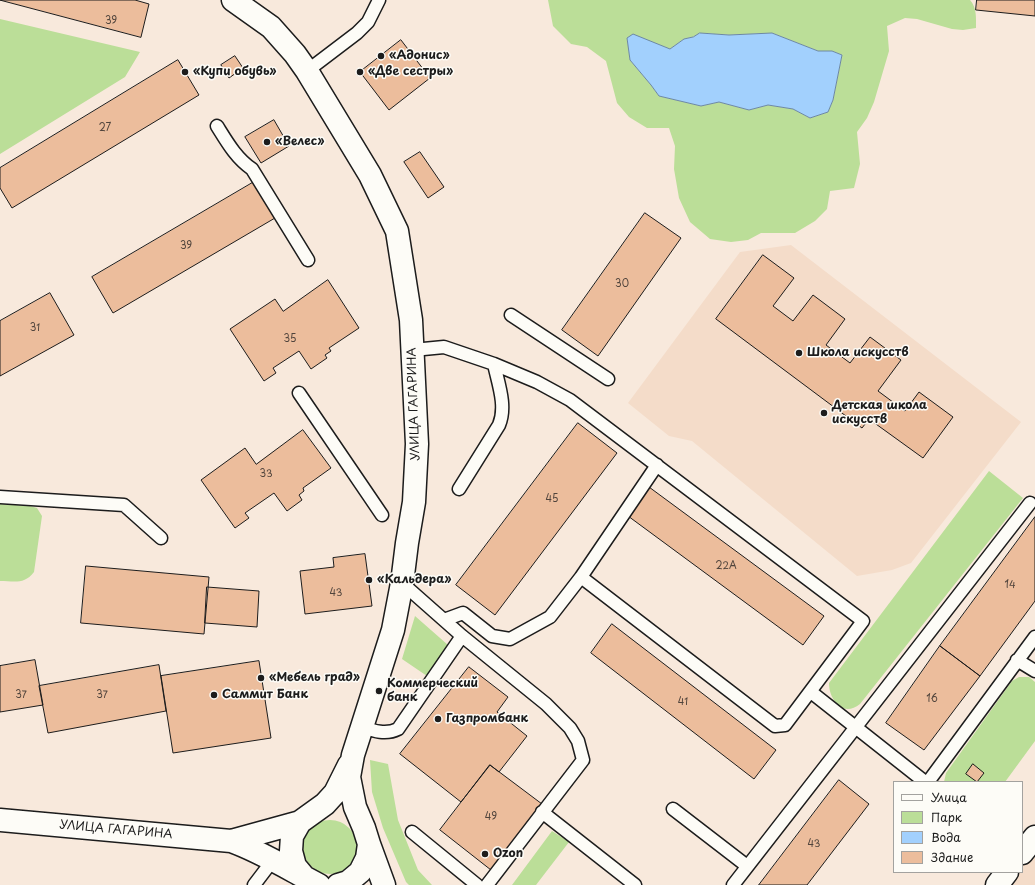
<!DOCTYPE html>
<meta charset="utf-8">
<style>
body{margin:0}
#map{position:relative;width:1035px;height:885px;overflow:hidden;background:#f8e9dc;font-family:"Playpen Sans",sans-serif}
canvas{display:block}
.legend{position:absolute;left:893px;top:781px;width:130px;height:92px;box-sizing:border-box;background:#fdfcf7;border:1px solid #a3a29f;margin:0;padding:5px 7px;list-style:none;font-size:12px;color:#1c1c1c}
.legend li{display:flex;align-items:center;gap:8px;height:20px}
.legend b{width:20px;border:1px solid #a3a29f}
</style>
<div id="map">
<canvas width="1035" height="885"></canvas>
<ul class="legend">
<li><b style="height:5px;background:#fdfcf7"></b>Улица</li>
<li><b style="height:11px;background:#bbde98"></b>Парк</li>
<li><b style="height:11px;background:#a2d0fd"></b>Вода</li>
<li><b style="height:11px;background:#ecbd9c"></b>Здание</li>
</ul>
</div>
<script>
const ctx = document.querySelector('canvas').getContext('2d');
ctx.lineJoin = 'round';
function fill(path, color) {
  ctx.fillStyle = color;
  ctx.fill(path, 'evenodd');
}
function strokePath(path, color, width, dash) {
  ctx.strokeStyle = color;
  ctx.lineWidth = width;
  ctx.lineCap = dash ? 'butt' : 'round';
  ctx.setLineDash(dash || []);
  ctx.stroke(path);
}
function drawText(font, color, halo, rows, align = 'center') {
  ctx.font = font + ' "Playpen Sans",sans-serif';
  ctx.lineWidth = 3;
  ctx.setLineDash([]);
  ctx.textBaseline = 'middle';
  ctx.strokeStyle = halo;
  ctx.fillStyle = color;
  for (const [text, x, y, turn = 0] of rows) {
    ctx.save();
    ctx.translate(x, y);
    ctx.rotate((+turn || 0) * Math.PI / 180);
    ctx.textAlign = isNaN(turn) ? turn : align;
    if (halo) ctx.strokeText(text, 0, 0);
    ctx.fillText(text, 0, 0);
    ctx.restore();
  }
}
fill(new Path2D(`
 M 791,245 L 1021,422 L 911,563 L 892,570 L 857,576 L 692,441 L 669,436 L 628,403 L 740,252 Z
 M 1035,846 L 1035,885 L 1004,885 L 1015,872 L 1022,872 L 1022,863 Z`), '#f4dcc9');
fill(new Path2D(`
 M 548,0 L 970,0 C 977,8 976,18 976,28 L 963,30 L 952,29 L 917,19 L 905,18 L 887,26 L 889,51 L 874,102 L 867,118 L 857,132 L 860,164 L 854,188 L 830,191 L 827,209 L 815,221 L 795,233 L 761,233 L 748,240 L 731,242 L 710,239 L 690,222 L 679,198 L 674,169 L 675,146 L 669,128 L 647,128 L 629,117 L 617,103 L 606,61 L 587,47 L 571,44 L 553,26 ZM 700,33 L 729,35 L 772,33 L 818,51 L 832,51 L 842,55 L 833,100 L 828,112 L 810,118 L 793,109 L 768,105 L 749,110 L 719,102 L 701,106 L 659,96 L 651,85 L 630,60 L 627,38 L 633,35 L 670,49 L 684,39 L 693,37 Z
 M 0,19 L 140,52 L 125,77 L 0,154 Z
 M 989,471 L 1023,498 L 860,704 C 843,718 829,700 829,683 Z
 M 0,504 L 30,506 L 37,508 L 42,516 L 34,572 C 24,585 14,581 0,581 Z
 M 415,616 L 448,645 L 427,676 L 402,659 Z
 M 1019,677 L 1029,677 L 1035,682 L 1035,741 L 1005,782 L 944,782 L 946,773 L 1012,681 Z
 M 370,760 L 388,764 L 398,820 L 418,870 L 432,885 L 409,885 L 406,882 L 383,828 L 372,792 Z
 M303 847a27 27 0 1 1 54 0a27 27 0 1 1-54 0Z
 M 552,831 L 569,842 L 536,885 L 512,885 Z`), '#bbde98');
const water = new Path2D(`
 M 700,33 L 729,35 L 772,33 L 818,51 L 832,51 L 842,55 L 833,100 L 828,112 L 810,118 L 793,109 L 768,105 L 749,110 L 719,102 L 701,106 L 659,96 L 651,85 L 630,60 L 627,38 L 633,34 L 670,49 L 684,39 L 693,37 Z`);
fill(water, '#a2d0fd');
strokePath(water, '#6c88a3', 1);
const building = new Path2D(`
 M 0,0 L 135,0 L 149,4 L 141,37 Z
 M 977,0 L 1035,0 L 1035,16 L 976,10 Z
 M 401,40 L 430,78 L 389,110 L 360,72 Z
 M 235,56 L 243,68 L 229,78 L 221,65 Z
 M 178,60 L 199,95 L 12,208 L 0,188 L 0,168 Z
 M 274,120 L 289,146 L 261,163 L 245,137 Z
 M 420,152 L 444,187 L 428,198 L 404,162 Z
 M 254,182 L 275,218 L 113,313 L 92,277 Z
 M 645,213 L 681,238 L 598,356 L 562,330 Z
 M 763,255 L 794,278 L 773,306 L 793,321 L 813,295 L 845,319 L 826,345 L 850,363 L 870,337 L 901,360 L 878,391 L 905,411 L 919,392 L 953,417 L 923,458 L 869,419 L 862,428 L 716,319 Z
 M 328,280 L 359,328 L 329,348 L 331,351 L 325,355 L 327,358 L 311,369 L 299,351 L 273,368 L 276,373 L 264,381 L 230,329 L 275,299 L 283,311 Z
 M 50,293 L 74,335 L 0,376 L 0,321 Z
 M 578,423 L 617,453 L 495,615 L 456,585 Z
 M 303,430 L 331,468 L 303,488 L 304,491 L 299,495 L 302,500 L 287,511 L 274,493 L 245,513 L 249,518 L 235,528 L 201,480 L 245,448 L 256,464 Z
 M 649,487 L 824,616 L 803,645 L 628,516 Z
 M 1035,517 L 1035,601 L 980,676 L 940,646 Z
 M 365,554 L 372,606 L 305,614 L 300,571 L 334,567 L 333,558 Z
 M 86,566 L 209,577 L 204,634 L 81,623 Z
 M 207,587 L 259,591 L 257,627 L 205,623 Z
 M 612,624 L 776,750 L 754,779 L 591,653 Z
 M 940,646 L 980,676 L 924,750 L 886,723 Z
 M 35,660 L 43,705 L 0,712 L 0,666 Z
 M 259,661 L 271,738 L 173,753 L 161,676 Z
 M 159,665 L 166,711 L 48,733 L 39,686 Z
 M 469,667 L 508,697 L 497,712 L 527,736 L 499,772 L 490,765 L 461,802 L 400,754 Z
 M 973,764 L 984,773 L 977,782 L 966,774 Z
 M 490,765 L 542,804 L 491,870 L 440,830 Z
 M 839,780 L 869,804 L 807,885 L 759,885 Z`);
fill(building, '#ecbd9c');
strokePath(building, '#1c1c1c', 1);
const lane = new Path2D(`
 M 307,71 L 357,33 L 368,22 L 379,0
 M 217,126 C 227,142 236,158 252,169 L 308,260
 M 511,315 L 608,379
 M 413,350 L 444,347 L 494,364 L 537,382 L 570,400 L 863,621 L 785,725 L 775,726 L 581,577 L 657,465
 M 299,393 L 382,515
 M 459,489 L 499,425 C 507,406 498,383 494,364
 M 0,497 L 124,505 L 161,538
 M 402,583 L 462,636 L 546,704 L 570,728 L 578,741 L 583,760 L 487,885
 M 444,620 L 463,613 L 492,636 L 510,639 L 550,617 L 581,577
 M 1017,660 L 1035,671
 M 811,692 L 925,782
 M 362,727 C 374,731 386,735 398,729 L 462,636
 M 928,782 L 1035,637
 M 673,809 L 747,866
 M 542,812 L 635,885
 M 412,832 L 477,885
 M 254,885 L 273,860
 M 733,885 L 1030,503`);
const street = new Path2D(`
 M 1022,853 L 1035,837
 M 997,885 L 1007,872`);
const secondary = new Path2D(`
 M 233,0 L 271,27 L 295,54 L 307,71 L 370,175 L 397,231 L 411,320 L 417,444 L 414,502 L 407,543 L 402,583 L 393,630 L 362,727 L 353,755 L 349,777 L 355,807 L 364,828 L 369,844 L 367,858 L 360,872 L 348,882 L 338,885
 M 0,820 L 231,841 C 262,852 290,870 319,885
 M 231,841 L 300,822
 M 369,844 L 384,885
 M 305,878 L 295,866 L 291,851 L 292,836 L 300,822 L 325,804 L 335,793 L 349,765`);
strokePath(lane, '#1c1c1c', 15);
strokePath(street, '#1c1c1c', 25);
strokePath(secondary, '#1c1c1c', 25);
strokePath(lane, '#fdfcf7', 12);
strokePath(street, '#fdfcf7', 22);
strokePath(secondary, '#fdfcf7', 22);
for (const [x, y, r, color] of [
 [381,56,4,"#1c1c1c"],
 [185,72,4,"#1c1c1c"],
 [360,72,4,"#1c1c1c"],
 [267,142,4,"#1c1c1c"],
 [799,353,4,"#1c1c1c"],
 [824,413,4,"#1c1c1c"],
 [369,580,4,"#1c1c1c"],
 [261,678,4,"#1c1c1c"],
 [379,691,4,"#1c1c1c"],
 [214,695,4,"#1c1c1c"],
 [438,719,4,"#1c1c1c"],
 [485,854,4,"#1c1c1c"]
]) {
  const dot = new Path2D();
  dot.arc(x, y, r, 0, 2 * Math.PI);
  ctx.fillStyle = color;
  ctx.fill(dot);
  strokePath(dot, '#fdfcf7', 1.5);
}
drawText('10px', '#50443c', null, [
 ["39",111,21],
 ["27",105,128],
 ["39",186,246],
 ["30",622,284],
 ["31",35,328],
 ["35",290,339],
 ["33",266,474],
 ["45",552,499],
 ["22А",726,566],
 ["14",1010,585],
 ["43",336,593],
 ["37",21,695],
 ["37",102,695],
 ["16",932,699],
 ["41",683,702],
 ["49",491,817],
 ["43",814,844]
]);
drawText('bold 12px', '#1c1c1c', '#fdfcf7', [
 ["«Адонис»",389,56],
 ["«Купи обувь»",193,72],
 ["«Две сестры»",368,72],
 ["«Велес»",275,142],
 ["Школа искусств",807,353],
 ["Детская школа",832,406],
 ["искусств",832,420],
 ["«Кальдера»",377,580],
 ["«Мебель град»",269,678],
 ["Коммерческий",387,684],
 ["банк",387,698],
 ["Саммит Банк",222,695],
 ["Газпромбанк",446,719],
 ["Ozon",493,854]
], 'left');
drawText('12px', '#1c1c1c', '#fdfcf7', [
 ["УЛИЦА ГАГАРИНА",414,404,-92],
 ["УЛИЦА ГАГАРИНА",116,830,5]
]);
</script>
